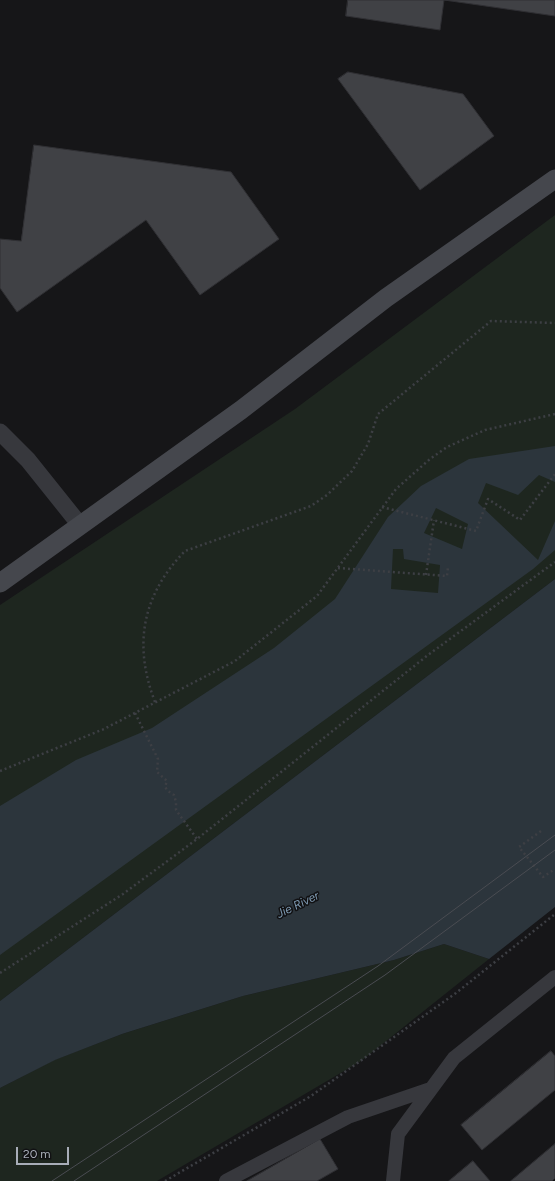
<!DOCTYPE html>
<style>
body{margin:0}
#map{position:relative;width:555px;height:1181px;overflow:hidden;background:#161618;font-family:Figtree,sans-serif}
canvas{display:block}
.scale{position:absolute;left:16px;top:1147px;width:53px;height:18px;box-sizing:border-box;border:2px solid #a8adb8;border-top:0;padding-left:5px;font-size:12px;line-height:14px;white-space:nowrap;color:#a8adb8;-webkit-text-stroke:3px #111113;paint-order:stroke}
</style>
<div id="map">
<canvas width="555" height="1181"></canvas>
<div class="scale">20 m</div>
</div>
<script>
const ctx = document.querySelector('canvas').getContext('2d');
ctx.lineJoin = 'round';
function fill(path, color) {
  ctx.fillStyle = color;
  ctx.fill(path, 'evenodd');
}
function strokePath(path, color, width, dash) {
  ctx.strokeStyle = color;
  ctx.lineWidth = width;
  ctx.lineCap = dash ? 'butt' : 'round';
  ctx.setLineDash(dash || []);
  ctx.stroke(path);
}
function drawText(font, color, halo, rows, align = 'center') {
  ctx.font = font + ' Figtree,sans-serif';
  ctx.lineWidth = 3;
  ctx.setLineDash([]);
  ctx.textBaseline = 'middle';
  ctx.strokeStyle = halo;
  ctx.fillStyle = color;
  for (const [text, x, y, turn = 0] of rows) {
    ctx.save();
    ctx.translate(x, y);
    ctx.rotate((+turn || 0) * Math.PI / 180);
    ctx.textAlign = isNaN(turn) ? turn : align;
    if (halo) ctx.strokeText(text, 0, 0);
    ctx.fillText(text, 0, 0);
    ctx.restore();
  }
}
fill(new Path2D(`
 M 555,215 L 555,579 L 0,1001 L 0,605 L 295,409 Z
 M 444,944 L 489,959 L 361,1061 L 157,1181 L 0,1181 L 0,1088 L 54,1060 L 122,1034 L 243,996 L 394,960 Z`), '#1e261f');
fill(new Path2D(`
 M 555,446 L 555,482 L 539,475 L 518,495 L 486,483 L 478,503 L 538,560 L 555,521 L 555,550 L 533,569 L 0,955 L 0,806 L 76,760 L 152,728 L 274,648 L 335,599 L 388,517 L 421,486 L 469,459 ZM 436,508 L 468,524 L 462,549 L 424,533 ZM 393,549 L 403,549 L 404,559 L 440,565 L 438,593 L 391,589 Z
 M 555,579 L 555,907 L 489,959 L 444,944 L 394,960 L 243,996 L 122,1034 L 55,1060 L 0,1088 L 0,1001 Z`), '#2c353c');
const building = new Path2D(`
 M 348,0 L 555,0 L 555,16 L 444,0 L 440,30 L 346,16 Z
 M 348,72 L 463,94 L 494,136 L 420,190 L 338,79 Z
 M 34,145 L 231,172 L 279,239 L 200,295 L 146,220 L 17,312 L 0,288 L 0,239 L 21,241 Z
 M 551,1051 L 555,1056 L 555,1090 L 482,1150 L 461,1125 Z
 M 320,1139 L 338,1169 L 317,1181 L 247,1181 Z
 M 555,1144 L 555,1178 L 552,1181 L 511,1181 Z
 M 473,1161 L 490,1181 L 449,1181 Z`);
fill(building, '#404145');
strokePath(building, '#303034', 1);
strokePath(new Path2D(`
 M 382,507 L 476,531 L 488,499 L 520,520 L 555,474
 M 338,568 L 447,576 L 448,567
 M 426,575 L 434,520
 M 155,702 C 133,645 142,595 185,551 L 311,506 L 327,495 L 352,471 L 368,444 L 378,414 L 491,321 L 555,323
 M 135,713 L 158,759 L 157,772 L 167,781 L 165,787 L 168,791 L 174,795 L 176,802 L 176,810 L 197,839
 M 0,771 L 104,729 L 235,661 L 317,596 L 396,489 L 430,459 L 447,447 L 485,430 L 555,414
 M 541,831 L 519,847 L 543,877 L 555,869
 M 0,973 L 123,894 L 197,839 L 428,655 L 555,562
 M 165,1181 L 311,1096 L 456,993 L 555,914`), '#3d3f44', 2.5, [2, 3]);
strokePath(new Path2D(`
 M 226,1181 L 348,1117 L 430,1089
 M 393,1181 L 398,1134 L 454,1058 L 555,977`), '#37383d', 14);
strokePath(new Path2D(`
 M 0,432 L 28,460 L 80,525`), '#37383d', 17);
strokePath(new Path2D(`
 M 0,583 L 241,410 L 386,298 L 555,179`), '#45474d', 19);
strokePath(new Path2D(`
 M 52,1181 L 378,966 L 555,835
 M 74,1181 L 385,975 L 555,850`), '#4a4c52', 1);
drawText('italic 12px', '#7f9bb3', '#111113', [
 ["Jie River",298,905,-26]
]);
</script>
